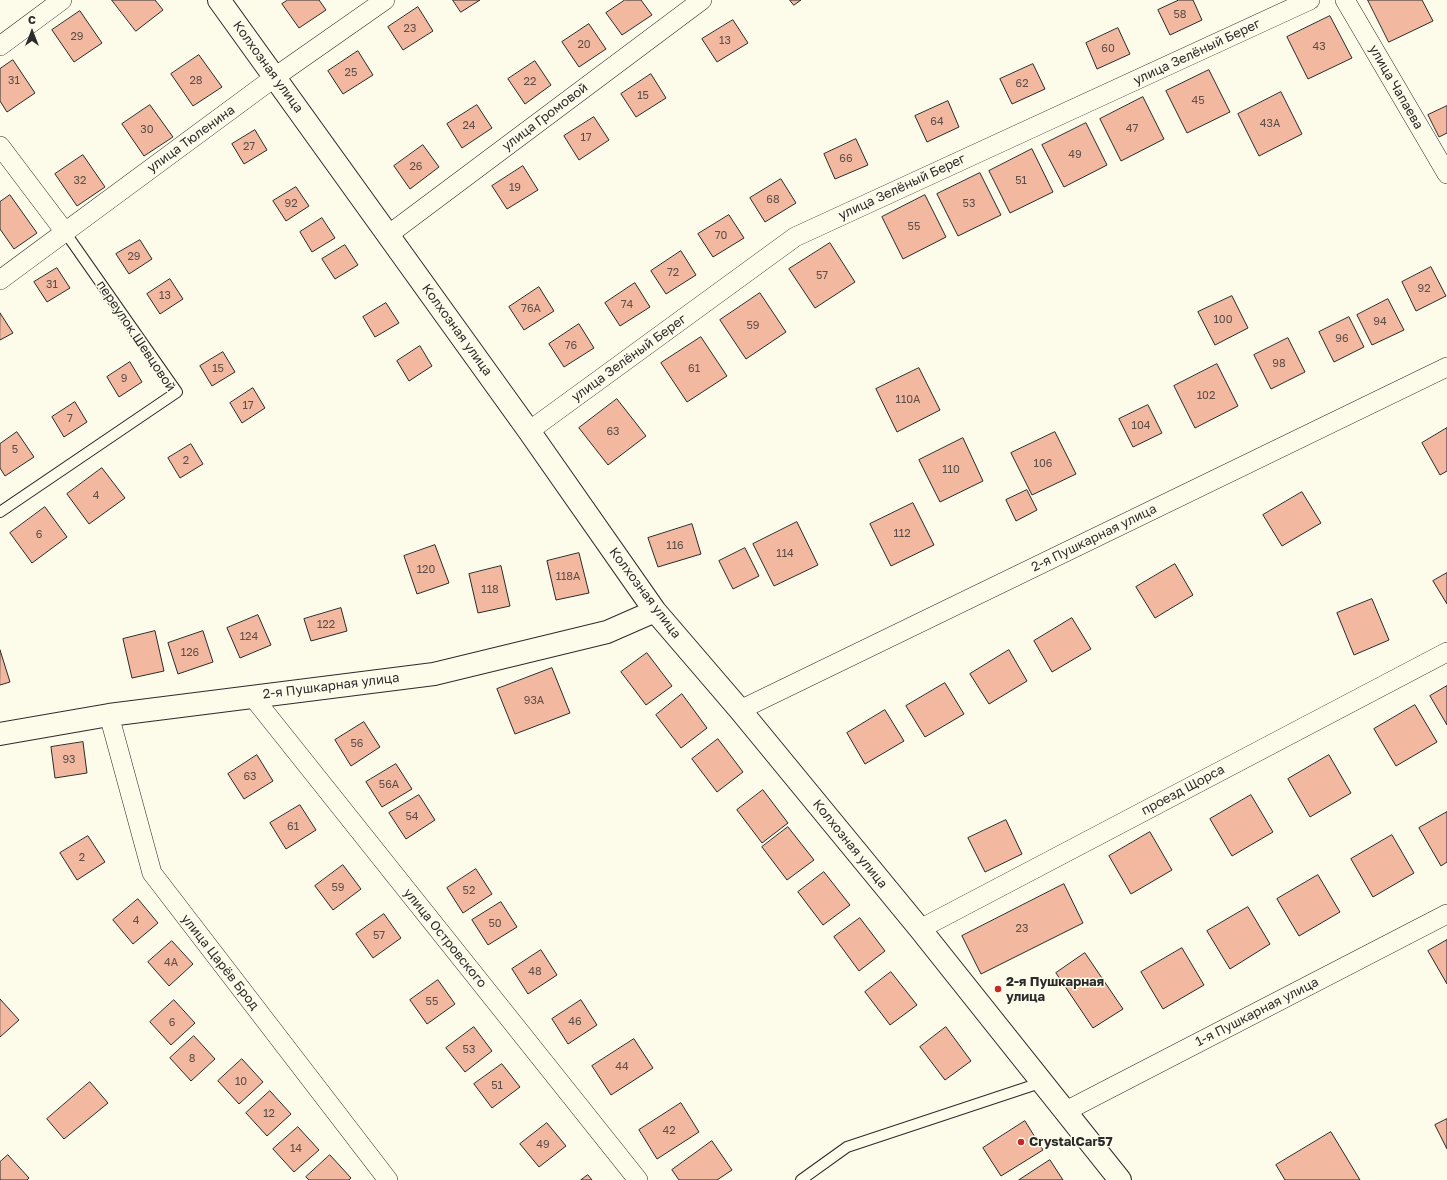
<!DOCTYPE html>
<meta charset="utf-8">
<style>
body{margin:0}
#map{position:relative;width:1447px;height:1180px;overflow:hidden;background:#fdfbea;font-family:"Golos Text",sans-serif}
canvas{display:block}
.north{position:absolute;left:12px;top:12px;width:40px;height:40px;-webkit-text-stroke:3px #fdfbea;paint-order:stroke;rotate:0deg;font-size:11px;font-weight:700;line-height:16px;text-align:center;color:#2b2b2b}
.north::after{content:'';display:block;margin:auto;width:14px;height:18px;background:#2b2b2b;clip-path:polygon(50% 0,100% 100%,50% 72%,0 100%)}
</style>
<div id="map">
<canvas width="1447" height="1180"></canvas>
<div class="north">С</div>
</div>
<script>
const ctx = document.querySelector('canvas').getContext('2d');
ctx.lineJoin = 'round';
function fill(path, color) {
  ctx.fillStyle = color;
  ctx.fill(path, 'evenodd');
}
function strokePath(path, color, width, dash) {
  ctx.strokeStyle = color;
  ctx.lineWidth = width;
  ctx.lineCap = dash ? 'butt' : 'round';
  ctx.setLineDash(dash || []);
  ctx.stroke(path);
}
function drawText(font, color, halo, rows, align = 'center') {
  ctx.font = font + ' "Golos Text",sans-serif';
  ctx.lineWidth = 3;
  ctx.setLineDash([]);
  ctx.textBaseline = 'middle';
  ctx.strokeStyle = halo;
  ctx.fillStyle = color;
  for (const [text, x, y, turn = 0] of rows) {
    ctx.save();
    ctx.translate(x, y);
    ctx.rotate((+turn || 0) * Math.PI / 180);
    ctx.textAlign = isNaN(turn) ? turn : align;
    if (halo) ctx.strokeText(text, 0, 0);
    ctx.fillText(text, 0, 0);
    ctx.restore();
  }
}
const building = new Path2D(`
 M 112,0 L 155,0 L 163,10 L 136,31 Z
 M 288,0 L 319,0 L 326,10 L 299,28 L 282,4 Z
 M 453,0 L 480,0 L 461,12 Z
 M 625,0 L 641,0 L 652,15 L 622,35 L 606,13 Z
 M 790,0 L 801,0 L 794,5 Z
 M 1179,0 L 1193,0 L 1202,20 L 1170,35 L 1158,10 Z
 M 1368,0 L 1422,0 L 1433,21 L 1389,42 Z
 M 418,7 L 433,31 L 403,50 L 388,27 Z
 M 80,11 L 102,43 L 74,62 L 52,30 Z
 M 1330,16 L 1352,58 L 1308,79 L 1287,37 Z
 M 733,20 L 748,43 L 717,62 L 702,39 Z
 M 589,24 L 606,49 L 579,67 L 562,42 Z
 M 1118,28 L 1130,54 L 1097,69 L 1086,43 Z
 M 358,51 L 373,75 L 343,94 L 328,71 Z
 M 199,55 L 222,87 L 193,106 L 171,74 Z
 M 13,60 L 35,93 L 7,112 L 0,101 L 0,69 Z
 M 535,61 L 551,85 L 525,104 L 508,79 Z
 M 1033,64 L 1045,89 L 1012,104 L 1000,79 Z
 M 1209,70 L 1230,112 L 1187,133 L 1166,91 Z
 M 651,74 L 666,98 L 636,117 L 621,94 Z
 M 1281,92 L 1302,134 L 1259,156 L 1238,114 Z
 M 1143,97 L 1164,139 L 1121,161 L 1100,119 Z
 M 948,101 L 959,127 L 927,142 L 915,116 Z
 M 150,105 L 173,137 L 144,156 L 122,124 Z
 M 477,105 L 492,128 L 462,148 L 447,124 Z
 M 1447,106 L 1447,133 L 1439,137 L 1428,115 Z
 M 594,117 L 609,140 L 579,160 L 564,136 Z
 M 1086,123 L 1107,165 L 1064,187 L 1042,145 Z
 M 255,130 L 267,150 L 244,164 L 232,144 Z
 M 856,139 L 868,165 L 835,179 L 824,154 Z
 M 423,145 L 439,167 L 410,189 L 394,166 Z
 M 1032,149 L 1053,192 L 1010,213 L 989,171 Z
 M 83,155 L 105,187 L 77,206 L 55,174 Z
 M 523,166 L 538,190 L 507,209 L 492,186 Z
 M 980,173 L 1001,215 L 958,236 L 937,194 Z
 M 781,179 L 796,203 L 765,222 L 750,198 Z
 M 296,187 L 309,206 L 286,221 L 273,201 Z
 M 10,195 L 37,233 L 14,249 L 0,229 L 0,202 Z
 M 925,195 L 946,237 L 903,259 L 882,217 Z
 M 729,215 L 744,238 L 713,257 L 698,234 Z
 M 322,218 L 335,238 L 312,252 L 300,232 Z
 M 140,240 L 152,259 L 129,274 L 116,254 Z
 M 830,243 L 855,282 L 815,308 L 789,269 Z
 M 345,245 L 358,265 L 335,279 L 322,259 Z
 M 681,251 L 696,275 L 666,294 L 651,271 Z
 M 1431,267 L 1446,296 L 1416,311 L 1402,282 Z
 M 57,268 L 70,288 L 47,302 L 34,282 Z
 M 170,279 L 183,299 L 160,314 L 147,294 Z
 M 635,283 L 650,307 L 620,326 L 605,303 Z
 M 539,287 L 554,311 L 524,330 L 509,307 Z
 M 760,293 L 786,332 L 746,359 L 720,320 Z
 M 1232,296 L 1248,328 L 1215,345 L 1198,312 Z
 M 1388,299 L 1404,330 L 1372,345 L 1357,315 Z
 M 386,303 L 399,323 L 375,337 L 363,317 Z
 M 0,313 L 13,333 L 0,340 Z
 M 1349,317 L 1364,347 L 1334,362 L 1319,332 Z
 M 579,324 L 594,348 L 564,367 L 549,344 Z
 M 701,337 L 727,376 L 687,402 L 661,363 Z
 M 1288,338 L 1305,372 L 1271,389 L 1254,355 Z
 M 420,346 L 432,366 L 409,381 L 397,361 Z
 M 223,352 L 235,372 L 212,386 L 200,366 Z
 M 130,362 L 142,382 L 119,397 L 107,377 Z
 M 1217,364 L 1238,406 L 1195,428 L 1174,386 Z
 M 919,368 L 940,410 L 897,432 L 876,389 Z
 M 253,388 L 265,408 L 242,423 L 230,403 Z
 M 617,399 L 646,436 L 608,465 L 579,428 Z
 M 75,402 L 87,422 L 64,437 L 52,417 Z
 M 1148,405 L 1162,433 L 1133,447 L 1119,419 Z
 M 1447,428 L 1447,471 L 1440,475 L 1422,443 Z
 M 17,432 L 34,457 L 5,476 L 0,468 L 0,444 Z
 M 1055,432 L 1076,474 L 1032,495 L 1011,453 Z
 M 963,438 L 983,481 L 940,502 L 919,460 Z
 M 191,444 L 203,464 L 180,478 L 168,458 Z
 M 102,468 L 125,498 L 89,524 L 67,494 Z
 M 1027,490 L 1037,510 L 1016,521 L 1006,500 Z
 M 1302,492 L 1321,523 L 1282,546 L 1263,515 Z
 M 913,503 L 934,545 L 891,566 L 870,524 Z
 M 45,507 L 67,537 L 32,563 L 10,533 Z
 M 797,522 L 818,565 L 774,586 L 753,544 Z
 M 692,524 L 701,554 L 658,567 L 648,538 Z
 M 435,545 L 449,583 L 417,594 L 404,556 Z
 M 745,548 L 759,576 L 733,589 L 719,561 Z
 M 579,553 L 589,593 L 556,600 L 547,561 Z
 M 1175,564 L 1193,595 L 1155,618 L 1136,587 Z
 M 501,566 L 510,606 L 478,613 L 469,574 Z
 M 1447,573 L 1447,604 L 1433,581 Z
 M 1372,599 L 1389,640 L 1354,655 L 1337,613 Z
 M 341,608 L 347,631 L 311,641 L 304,619 Z
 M 258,615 L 271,645 L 240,658 L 227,628 Z
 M 1072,618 L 1091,649 L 1052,672 L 1034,641 Z
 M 155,631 L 164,671 L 132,678 L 123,639 Z
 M 203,631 L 213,662 L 178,674 L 168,643 Z
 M 0,650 L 10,682 L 0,685 Z
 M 1009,650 L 1027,681 L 989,704 L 970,674 Z
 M 647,653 L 672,686 L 646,705 L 621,672 Z
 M 552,668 L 570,713 L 515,734 L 497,689 Z
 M 945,683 L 964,714 L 925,737 L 906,706 Z
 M 1447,686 L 1447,725 L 1430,696 Z
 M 682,694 L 707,728 L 681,748 L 656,715 Z
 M 1415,705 L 1437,742 L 1396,766 L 1374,729 Z
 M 885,710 L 904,741 L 865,764 L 847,733 Z
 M 364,722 L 380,747 L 351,766 L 335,740 Z
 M 718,739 L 743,772 L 717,792 L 692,759 Z
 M 83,742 L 87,773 L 55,778 L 51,747 Z
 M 257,755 L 273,781 L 244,799 L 228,774 Z
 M 1329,755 L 1351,793 L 1310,817 L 1288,779 Z
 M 396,764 L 412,789 L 382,807 L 366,782 Z
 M 763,790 L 788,823 L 762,843 L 737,810 Z
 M 419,795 L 435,820 L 406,839 L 389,813 Z
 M 1251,795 L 1273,832 L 1232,856 L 1210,819 Z
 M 300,805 L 316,830 L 286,849 L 270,823 Z
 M 1447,812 L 1447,862 L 1441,866 L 1419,828 Z
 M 1006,820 L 1022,854 L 985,872 L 968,838 Z
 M 788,827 L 814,860 L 787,880 L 762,847 Z
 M 1150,832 L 1172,870 L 1131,894 L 1109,856 Z
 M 1392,835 L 1414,873 L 1373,897 L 1351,859 Z
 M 88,836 L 105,862 L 77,880 L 60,853 Z
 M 343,865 L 361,889 L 333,910 L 315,886 Z
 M 476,869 L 492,894 L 463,913 L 447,888 Z
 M 824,872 L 850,905 L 823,925 L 798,892 Z
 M 1318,875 L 1340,912 L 1299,936 L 1277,899 Z
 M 1064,884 L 1083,923 L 981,974 L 962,936 Z
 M 138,899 L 158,923 L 133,944 L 113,920 Z
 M 501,902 L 517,927 L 488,945 L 472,920 Z
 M 1248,907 L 1270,944 L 1230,969 L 1207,931 Z
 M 384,914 L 401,938 L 373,958 L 356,934 Z
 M 860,918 L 885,951 L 859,971 L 834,937 Z
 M 1447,940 L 1447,984 L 1428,951 Z
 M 172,941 L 193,964 L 169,986 L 148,962 Z
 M 1182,948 L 1204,985 L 1163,1009 L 1141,972 Z
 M 541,950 L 557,975 L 528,994 L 512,969 Z
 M 1085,953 L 1123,1009 L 1093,1028 L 1056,973 Z
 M 891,972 L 917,1005 L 890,1025 L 865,992 Z
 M 438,980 L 455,1004 L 427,1024 L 410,1000 Z
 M 0,999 L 19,1020 L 0,1037 Z
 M 174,1000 L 195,1023 L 171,1045 L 150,1022 Z
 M 581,1000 L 597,1025 L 568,1044 L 552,1019 Z
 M 474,1027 L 492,1051 L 465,1072 L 446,1048 Z
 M 946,1027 L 971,1061 L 945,1080 L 920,1047 Z
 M 194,1036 L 215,1059 L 191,1081 L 170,1058 Z
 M 634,1039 L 653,1068 L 611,1095 L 592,1066 Z
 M 242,1059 L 263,1082 L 239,1104 L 218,1081 Z
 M 502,1064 L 520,1087 L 492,1108 L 474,1084 Z
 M 90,1082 L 108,1103 L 64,1139 L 47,1119 Z
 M 270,1091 L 291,1114 L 267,1136 L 246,1113 Z
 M 681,1103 L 699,1132 L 657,1159 L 639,1130 Z
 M 1447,1119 L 1447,1149 L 1435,1125 Z
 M 1025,1121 L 1043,1150 L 1001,1176 L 983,1148 Z
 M 547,1123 L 566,1146 L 539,1167 L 520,1144 Z
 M 298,1127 L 319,1150 L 294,1172 L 273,1149 Z
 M 1331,1132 L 1360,1180 L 1285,1180 L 1276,1165 Z
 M 712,1141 L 732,1170 L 717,1180 L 679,1180 L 672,1170 Z
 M 8,1155 L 29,1178 L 27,1180 L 0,1180 L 0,1162 Z
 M 330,1155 L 351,1178 L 349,1180 L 309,1180 L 306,1177 Z
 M 1050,1160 L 1063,1180 L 1019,1180 Z
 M 588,1175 L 592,1180 L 581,1180 Z`);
fill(building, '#f2b8a0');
strokePath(building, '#2b2b2b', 1);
const lane = new Path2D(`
 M 0,512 L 177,392 L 65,232
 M 801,1180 L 847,1147 L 1043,1082`);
const street = new Path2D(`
 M 1345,0 L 1447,174
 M 0,46 L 62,0
 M 0,146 L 65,232
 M 388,235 L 702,0
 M 0,280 L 275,77 L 385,0
 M 529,431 L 795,237 L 1310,0
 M 252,696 L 638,1180
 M 740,710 L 1447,367
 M 109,715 L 152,873 L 388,1180
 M 920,929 L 1447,652
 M 1066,1111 L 1447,914`);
const secondary = new Path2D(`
 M 219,0 L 529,431 L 655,611 L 740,710 L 920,929 L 1120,1180
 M 0,734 L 109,715 L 434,674 L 607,632 L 655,611`);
strokePath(lane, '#2b2b2b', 12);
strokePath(street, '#2b2b2b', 20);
strokePath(secondary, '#2b2b2b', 24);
strokePath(lane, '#fdfbea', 10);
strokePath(street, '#fdfbea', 19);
strokePath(secondary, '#fdfbea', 22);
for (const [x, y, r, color] of [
 [998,989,4,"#c62828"],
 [1021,1142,4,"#c62828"]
]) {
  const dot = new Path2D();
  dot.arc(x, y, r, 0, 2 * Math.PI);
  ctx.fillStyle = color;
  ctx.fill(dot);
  strokePath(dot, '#fdfbea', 1.5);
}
drawText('11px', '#5d4e48', null, [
 ["58",1180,15],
 ["23",410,29],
 ["29",77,37],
 ["13",725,41],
 ["20",584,45],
 ["43",1319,47],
 ["60",1108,49],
 ["25",351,73],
 ["31",14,81],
 ["28",196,81],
 ["22",530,82],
 ["62",1022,84],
 ["15",643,96],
 ["45",1198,101],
 ["64",937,122],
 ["43А",1270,124],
 ["24",469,126],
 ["47",1132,129],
 ["30",147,130],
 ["17",586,138],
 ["27",249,147],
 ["49",1075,155],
 ["66",846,159],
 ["26",416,167],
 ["32",80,181],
 ["51",1021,181],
 ["19",515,188],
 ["68",773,200],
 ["92",291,204],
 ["53",969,204],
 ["55",914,227],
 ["70",721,236],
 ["29",134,257],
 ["72",673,273],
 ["57",822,276],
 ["31",52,285],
 ["92",1424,289],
 ["13",165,296],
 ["74",627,305],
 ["76А",531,309],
 ["100",1223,320],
 ["94",1380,322],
 ["59",753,326],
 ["96",1342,339],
 ["76",571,346],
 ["98",1279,364],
 ["15",218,369],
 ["61",694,369],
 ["9",124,379],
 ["102",1206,396],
 ["110А",908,400],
 ["17",248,406],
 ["7",70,419],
 ["104",1141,426],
 ["63",613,432],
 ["5",15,450],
 ["2",186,461],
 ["106",1043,464],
 ["110",951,470],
 ["4",96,496],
 ["112",902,534],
 ["6",39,535],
 ["116",675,546],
 ["114",785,554],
 ["120",426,570],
 ["118А",568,577],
 ["118",490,590],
 ["122",326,625],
 ["124",249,637],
 ["126",190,653],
 ["93А",534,701],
 ["56",357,744],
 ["93",69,760],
 ["63",250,777],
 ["56А",389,785],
 ["54",412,817],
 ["61",293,827],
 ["2",82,858],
 ["59",338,888],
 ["52",469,891],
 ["4",136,921],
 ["50",495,924],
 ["23",1022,929],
 ["57",379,936],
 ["4А",171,963],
 ["48",535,972],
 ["55",432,1002],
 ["46",575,1022],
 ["6",172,1023],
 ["53",469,1050],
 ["8",192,1059],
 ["44",622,1067],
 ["10",241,1082],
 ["51",497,1086],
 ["12",269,1114],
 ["42",669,1131],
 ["49",543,1145],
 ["14",296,1149]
]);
drawText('13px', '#2b2b2b', '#fdfbea', [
 ["улица Зелёный Берег",1197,52,-25],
 ["Колхозная улица",268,67,54],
 ["улица Чапаева",1396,87,60],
 ["улица Громовой",545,117,-37],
 ["улица Тюленина",191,139,-36],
 ["улица Зелёный Берег",902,187,-25],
 ["Колхозная улица",457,330,54],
 ["переулок Шевцовой",136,336,56],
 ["улица Зелёный Берег",629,358,-36],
 ["2-я Пушкарная улица",1094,538,-26],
 ["Колхозная улица",645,593,53],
 ["2-я Пушкарная улица",331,686,-7],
 ["проезд Щорса",1183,790,-28],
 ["Колхозная улица",850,844,51],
 ["улица Островского",445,938,51],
 ["улица Царёв Брод",220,962,52],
 ["1-я Пушкарная улица",1257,1012,-27]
]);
drawText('bold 13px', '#2b2b2b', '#fdfbea', [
 ["2-я Пушкарная",1006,982],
 ["улица",1006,997],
 ["CrystalCar57",1029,1142]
], 'left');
</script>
